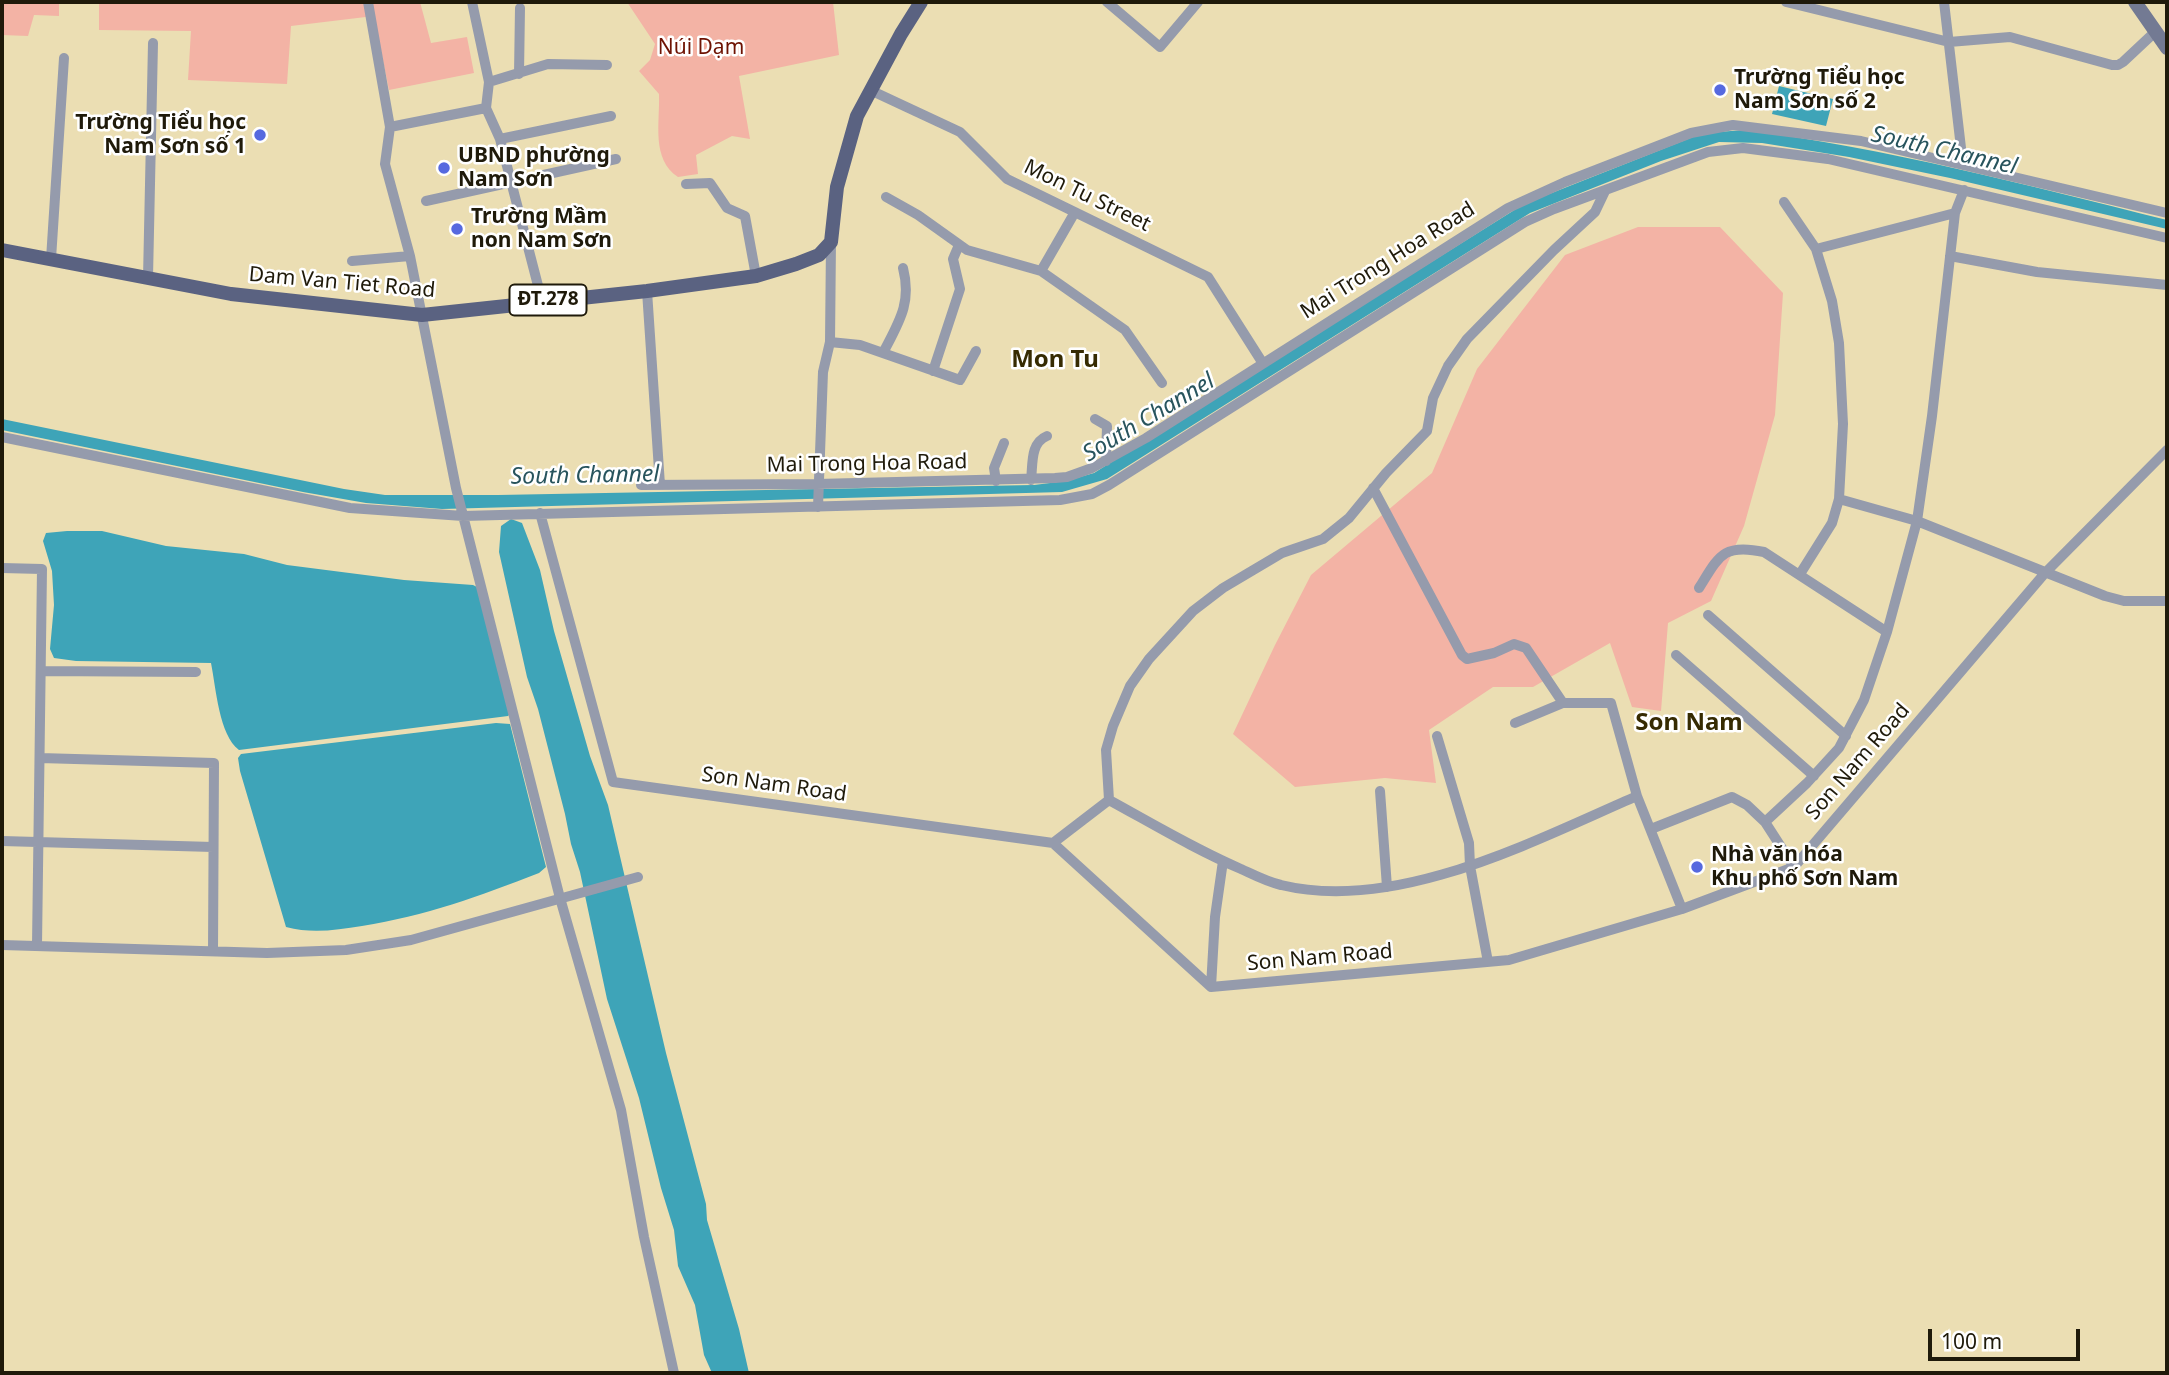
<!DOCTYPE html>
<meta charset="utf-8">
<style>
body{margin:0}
#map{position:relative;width:2169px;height:1375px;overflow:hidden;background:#ebdeb3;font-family:"Noto Sans",sans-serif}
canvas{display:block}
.frame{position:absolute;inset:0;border:4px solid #1f1a0a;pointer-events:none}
.scale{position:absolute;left:1928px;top:1329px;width:152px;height:32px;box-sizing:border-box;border:4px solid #1f1a0a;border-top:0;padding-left:9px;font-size:21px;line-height:24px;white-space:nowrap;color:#1f1a0a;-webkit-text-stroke:5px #fff;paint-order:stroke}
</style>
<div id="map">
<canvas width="2169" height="1375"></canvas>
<div class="frame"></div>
<div class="scale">100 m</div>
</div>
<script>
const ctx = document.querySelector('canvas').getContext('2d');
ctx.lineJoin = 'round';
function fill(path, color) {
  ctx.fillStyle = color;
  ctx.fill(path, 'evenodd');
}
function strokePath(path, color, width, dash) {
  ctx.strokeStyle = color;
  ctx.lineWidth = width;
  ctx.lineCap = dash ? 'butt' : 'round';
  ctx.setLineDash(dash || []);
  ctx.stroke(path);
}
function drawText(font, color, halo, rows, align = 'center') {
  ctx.font = font + ' "Noto Sans",sans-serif';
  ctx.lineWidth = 5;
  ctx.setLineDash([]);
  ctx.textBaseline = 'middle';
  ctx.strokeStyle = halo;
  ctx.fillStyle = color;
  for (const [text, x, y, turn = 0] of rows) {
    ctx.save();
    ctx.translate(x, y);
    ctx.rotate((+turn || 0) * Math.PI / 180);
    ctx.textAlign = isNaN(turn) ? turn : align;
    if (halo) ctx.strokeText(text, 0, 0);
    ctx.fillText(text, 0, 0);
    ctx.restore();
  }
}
fill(new Path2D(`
 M 2,2 L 59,2 L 59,16 L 34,15 L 28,36 L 2,35 Z
 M 99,2 L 420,2 L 431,43 L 467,37 L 474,73 L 389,90 L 374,16 L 291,26 L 287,84 L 188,80 L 191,31 L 99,30 Z
 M 627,2 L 833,2 L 839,55 L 739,76 L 750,139 L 732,136 L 696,155 L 698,174 L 678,177 C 651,159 660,123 659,94 L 639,71 L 650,60 L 655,44 Z
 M 1638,227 L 1720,227 L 1783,293 L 1775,415 L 1744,526 L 1711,601 L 1668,623 L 1661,711 L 1632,707 L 1610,643 L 1533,687 L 1493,687 L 1429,730 L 1436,783 L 1385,778 L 1295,787 L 1233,734 L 1275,645 L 1311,575 L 1432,473 L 1477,369 L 1565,255 Z`), '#f3b3a5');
fill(new Path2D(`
 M 1779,86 L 1833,99 L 1826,126 L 1772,114 Z
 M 1744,130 C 1887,148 2027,185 2167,220 L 2167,229 L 1950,178 L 1849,157 L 1762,143 L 1719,142 L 1661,161 L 1530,213 L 1107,479 L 1062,492 L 442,509 L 366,503 L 303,492 L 2,430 L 2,419 L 344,489 L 385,495 L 498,495 L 1034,485 L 1066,481 L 1094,473 L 1524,204 L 1693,137 L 1718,132 Z
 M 511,519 L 522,523 L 540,570 L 554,631 L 590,756 L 608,805 L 666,1053 L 706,1204 L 707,1220 L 739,1329 L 749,1373 L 712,1373 L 704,1355 L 695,1305 L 678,1266 L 674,1230 L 661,1188 L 639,1098 L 607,999 L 580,872 L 571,844 L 565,814 L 538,709 L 527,677 L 499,552 L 501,526 Z
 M 67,531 L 102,531 L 166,546 L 244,554 L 287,565 L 404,580 L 473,585 L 477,587 L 510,714 L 508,716 L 239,750 C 219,735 216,688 211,663 L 76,661 L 54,658 L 50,649 L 54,605 L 52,571 L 43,541 L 46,533 Z
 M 496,723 L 510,724 L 546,867 L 539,873 C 480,896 425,916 362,926 C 336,930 312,934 286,927 L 240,771 L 238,758 L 241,754 Z`), '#3ea4b8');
strokePath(new Path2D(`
 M 368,2 L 390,127 L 385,164 L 410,256 L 456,488 L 560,898 L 621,1110 L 644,1237 L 674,1373
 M 472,2 L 489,82 L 486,108 L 500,139 L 542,301
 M 1107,2 L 1160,47 L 1198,2
 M 1786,2 L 1949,42 L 2010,37 L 2112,65 L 2118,65 L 2123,62 L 2155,32
 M 1944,2 L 1963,165
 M 519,74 L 520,8
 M 489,82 L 548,64 L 607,65
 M 870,90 L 960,132 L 1007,179 L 1208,277 L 1262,362
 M 390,127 L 486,108
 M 500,139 L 611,116
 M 686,184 L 710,183 L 727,208 L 745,216 L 756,276
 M 886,197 L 918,215 L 967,250 L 1041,271 L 1125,330 L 1162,383
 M 426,201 L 616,159
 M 1784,202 L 1816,249 L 1832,301 L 1839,343 L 1843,424 L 1839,499 L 1832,523 L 1800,574
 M 1816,249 L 1955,213
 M 1950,256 L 2037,272 L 2167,285
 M 51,259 L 64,58
 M 352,261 L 410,256
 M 1041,271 L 1075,212
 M 148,278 L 153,43
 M 647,291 L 660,485
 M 830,342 L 860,345 L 960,380 L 976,351
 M 883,353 C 899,322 912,303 903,268
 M 933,371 L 960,289 L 953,259 L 959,245
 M 1095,419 L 1107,426 L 1106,461
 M 2,437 L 350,508 L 463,516 L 1060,500 L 1092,494 L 1109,485 L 1525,222 L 1554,209 L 1708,152 L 1743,148 L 1828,159 L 2167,238
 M 1031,480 C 1033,464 1030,443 1047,436
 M 996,481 L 994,468 L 1004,443
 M 641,485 L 817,484 L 1055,478 L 1067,477 L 1092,468 L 1146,438 L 1508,208 L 1565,182 L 1691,133 L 1733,125 L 1861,141 L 2167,213
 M 1373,488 L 1462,655 L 1467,659 L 1494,653 L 1514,644 L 1526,648 L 1563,703
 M 1839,499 L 1917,521 L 2105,596 L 2124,601 L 2167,601
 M 818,507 L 823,372 L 830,342 L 831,242
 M 540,513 L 613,782 L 1053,843 L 1211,987 L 1509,960 L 1682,909 L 1794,867 L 2045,573 L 2167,450
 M 2,568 L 42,569 L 37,946
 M 1699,588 C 1719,556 1723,543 1764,552 L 1887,632
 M 1708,615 L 1846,736
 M 1676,655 L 1814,776
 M 41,671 L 196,672
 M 1515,723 L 1563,703 L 1611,703 L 1637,796 L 1682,909
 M 1437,736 L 1469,843 L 1470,866 L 1488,962
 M 40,758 L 214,763 L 213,951
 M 1380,791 L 1387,887
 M 1109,800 L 1106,750 L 1113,726 L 1130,686 L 1149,659 L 1193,611 L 1223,588 L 1282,553 L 1323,539 L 1349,518 L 1386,473 L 1427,431 L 1433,398 L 1448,366 L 1467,339 L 1554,250 L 1595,212 L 1605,191
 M 1109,800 C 1153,824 1196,850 1241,869 C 1254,875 1267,882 1281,885 C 1397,913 1533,841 1637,796
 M 1765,822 L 1794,867
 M 1651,829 L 1732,797 L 1747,805 L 1765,822 L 1807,783 L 1839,748 L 1864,700 L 1887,632 L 1917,521 L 1932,416 L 1955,213 L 1964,190
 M 2,841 L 213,847
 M 1053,843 L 1109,800
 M 2,945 L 267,953 L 346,950 L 411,940 L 638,877
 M 1211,987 L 1215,917 L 1223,861`), '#959bac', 10);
strokePath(new Path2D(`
 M 2135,2 L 2167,48`), '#737a93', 14);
strokePath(new Path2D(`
 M 2,250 L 231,294 L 422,315 L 647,291 L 756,276 L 796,264 L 819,255 L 831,242 L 837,187 L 857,116 L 901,34 L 921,2`), '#5a6281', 14);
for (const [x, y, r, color] of [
 [1720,90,7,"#5669df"],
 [260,135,7,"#5669df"],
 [444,168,7,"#5669df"],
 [457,229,7,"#5669df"],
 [1697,867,7,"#5669df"]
]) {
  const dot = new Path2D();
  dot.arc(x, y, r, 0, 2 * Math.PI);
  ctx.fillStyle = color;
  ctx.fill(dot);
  strokePath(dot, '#fff', 2.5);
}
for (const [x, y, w] of [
 [548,300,77]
]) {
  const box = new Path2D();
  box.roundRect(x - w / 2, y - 15.5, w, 31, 5);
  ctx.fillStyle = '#fff';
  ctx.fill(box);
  strokePath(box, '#1f1a0a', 2);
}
drawText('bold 19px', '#1f1a0a', null, [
 ["ĐT.278",548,300]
]);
drawText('21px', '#6e1303', '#fff', [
 ["Núi Dạm",701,48]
]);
drawText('bold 21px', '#1f1a0a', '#fff', [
 ["Trường Tiểu học",1734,78],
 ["Nam Sơn số 2",1734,102],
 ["Trường Tiểu học",246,123,"right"],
 ["Nam Sơn số 1",246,147,"right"],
 ["UBND phường",458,156],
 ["Nam Sơn",458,180],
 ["Trường Mầm",471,217],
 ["non Nam Sơn",471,241],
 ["Nhà văn hóa",1711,855],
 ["Khu phố Sơn Nam",1711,879]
], 'left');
drawText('21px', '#1f1a0a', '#fff', [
 ["Mon Tu Street",1087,196,26],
 ["Mai Trong Hoa Road",1388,261,-32],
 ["Dam Van Tiet Road",342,283,5],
 ["Mai Trong Hoa Road",867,464,-1],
 ["Son Nam Road",1858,762,-49],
 ["Son Nam Road",774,785,8],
 ["Son Nam Road",1320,958,-5]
]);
drawText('italic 23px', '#28545d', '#fff', [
 ["South Channel",1944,151,13],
 ["South Channel",1149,418,-31],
 ["South Channel",585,476,-1]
]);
drawText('bold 24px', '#362b02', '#fff', [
 ["Mon Tu",1055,360],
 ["Son Nam",1689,723]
]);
</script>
